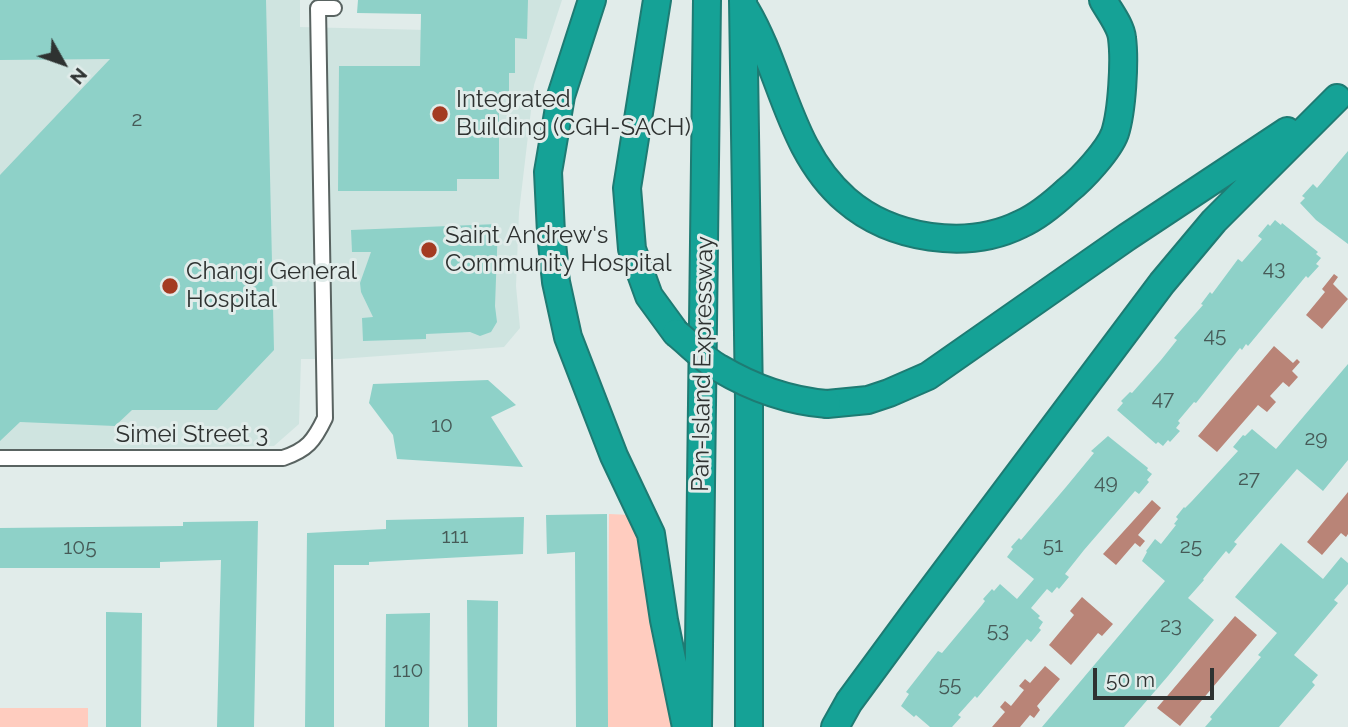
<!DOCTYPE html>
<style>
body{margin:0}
#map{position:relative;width:1348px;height:727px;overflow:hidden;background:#e1ecea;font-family:Raleway,sans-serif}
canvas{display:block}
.north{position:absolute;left:28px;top:28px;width:70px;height:70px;-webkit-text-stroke:5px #e1ecea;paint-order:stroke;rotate:130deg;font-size:19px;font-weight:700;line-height:28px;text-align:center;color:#2e3231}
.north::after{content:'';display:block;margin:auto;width:24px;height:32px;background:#2e3231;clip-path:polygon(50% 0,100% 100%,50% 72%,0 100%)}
.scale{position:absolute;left:1093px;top:668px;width:121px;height:32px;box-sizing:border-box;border:4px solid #2e3231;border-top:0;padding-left:9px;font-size:21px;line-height:24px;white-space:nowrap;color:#2e3231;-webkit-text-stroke:5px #e1ecea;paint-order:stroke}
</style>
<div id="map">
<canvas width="1348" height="727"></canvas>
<div class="north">N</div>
<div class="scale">50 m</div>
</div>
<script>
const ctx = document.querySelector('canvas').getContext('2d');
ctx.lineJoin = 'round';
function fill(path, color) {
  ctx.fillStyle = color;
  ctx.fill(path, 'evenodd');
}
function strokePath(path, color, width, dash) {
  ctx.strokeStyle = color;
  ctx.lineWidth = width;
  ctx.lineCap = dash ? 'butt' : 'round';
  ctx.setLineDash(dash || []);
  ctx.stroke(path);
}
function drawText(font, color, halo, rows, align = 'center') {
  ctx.font = font + ' Raleway,sans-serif';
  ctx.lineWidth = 6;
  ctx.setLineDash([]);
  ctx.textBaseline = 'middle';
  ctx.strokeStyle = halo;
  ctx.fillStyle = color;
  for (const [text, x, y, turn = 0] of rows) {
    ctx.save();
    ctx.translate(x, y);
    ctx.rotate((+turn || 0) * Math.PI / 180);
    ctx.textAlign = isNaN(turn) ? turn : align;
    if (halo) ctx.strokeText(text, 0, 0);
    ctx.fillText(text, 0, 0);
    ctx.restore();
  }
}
fill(new Path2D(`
 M 0,0 L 300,0 L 300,27 L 427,30 L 428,0 L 562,0 L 534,85 L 519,212 L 516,286 L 520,328 L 504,347 L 339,359 L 301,359 L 299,424 L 274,446 L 0,450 Z`), '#cfe4e0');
fill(new Path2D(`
 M 609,514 L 631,515 L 662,619 L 685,727 L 607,727 Z
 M 0,708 L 88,708 L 88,727 L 0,727 Z`), '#ffccbf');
fill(new Path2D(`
 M 1334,274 L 1338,277 L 1333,284 L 1348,299 L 1322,329 L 1306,315 L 1325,292 L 1322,289 Z
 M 1274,346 L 1293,363 L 1297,359 L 1300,362 L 1292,371 L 1298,377 L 1289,387 L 1283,382 L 1270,396 L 1276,402 L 1267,412 L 1258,405 L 1217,452 L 1198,436 Z
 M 1348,492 L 1348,534 L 1346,537 L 1341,533 L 1322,555 L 1307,542 Z
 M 1152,500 L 1161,508 L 1138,535 L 1145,541 L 1140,547 L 1135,543 L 1116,565 L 1103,554 Z
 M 1082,597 L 1113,624 L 1102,636 L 1098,633 L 1071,665 L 1049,645 L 1074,615 L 1070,611 Z
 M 1235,616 L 1257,635 L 1180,726 L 1157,708 Z
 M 1045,666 L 1060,679 L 1037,706 L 1040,710 L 1034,718 L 1030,715 L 1020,727 L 992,727 L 1005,712 L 1000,707 L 1005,701 L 1011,706 L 1024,690 L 1019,686 L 1025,679 L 1030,683 Z`), '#b98477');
fill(new Path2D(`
 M 0,0 L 266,0 L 274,350 L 217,410 L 132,410 L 115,426 L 20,422 L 0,441 L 0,175 L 110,59 L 0,60 Z
 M 358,0 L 528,0 L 527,39 L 515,38 L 515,73 L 509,73 L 509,92 L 499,92 L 499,179 L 457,179 L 457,191 L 338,191 L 339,66 L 420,66 L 421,14 L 357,13 Z
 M 1348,151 L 1348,244 L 1316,220 L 1300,203 L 1305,198 L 1302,196 L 1313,184 L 1317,188 Z
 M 1275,220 L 1281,225 L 1282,223 L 1318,252 L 1316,254 L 1321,258 L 1316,264 L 1319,266 L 1308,278 L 1306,276 L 1248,346 L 1246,344 L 1242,350 L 1240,348 L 1196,403 L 1194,402 L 1178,421 L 1180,423 L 1176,428 L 1180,431 L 1170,442 L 1168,440 L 1163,446 L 1158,442 L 1156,444 L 1117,410 L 1123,403 L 1121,401 L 1130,392 L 1132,393 L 1161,360 L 1177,340 L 1174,338 L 1203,305 L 1201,304 L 1210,292 L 1212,294 L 1238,259 L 1242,262 L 1262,239 L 1258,236 L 1268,224 L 1270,226 Z
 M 498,224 L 495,306 L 497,322 L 491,332 L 480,336 L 470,332 L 426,334 L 426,339 L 363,341 L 362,318 L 373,317 L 361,292 L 360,283 L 371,252 L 352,252 L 351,230 Z
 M 1348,364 L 1348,460 L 1323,491 L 1297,469 L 1234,542 L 1237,544 L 1229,554 L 1226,551 L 1203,579 L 1204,580 L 1188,598 L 1214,620 L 1168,676 L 1124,727 L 1042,727 L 1165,581 L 1142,561 L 1147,552 L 1146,551 L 1155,539 L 1161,544 L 1176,525 L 1174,524 L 1178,519 L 1176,517 L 1184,507 L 1185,508 L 1192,501 L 1238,451 L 1233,447 L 1243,435 L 1245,436 L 1252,429 L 1276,449 Z
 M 488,380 L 516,405 L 491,417 L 523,467 L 397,459 L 393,435 L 369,403 L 373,384 Z
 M 1108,436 L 1148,468 L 1147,470 L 1152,474 L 1147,480 L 1149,482 L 1139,494 L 1135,491 L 1084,550 L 1065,574 L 1069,577 L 1059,589 L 1057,587 L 1052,593 L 1047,589 L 1031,608 L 1040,616 L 1038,618 L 1043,622 L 1039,628 L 1041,630 L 1031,642 L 1027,639 L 977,698 L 975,696 L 958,715 L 961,717 L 952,727 L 930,727 L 916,715 L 914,717 L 901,706 L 909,694 L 906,692 L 938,651 L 942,653 L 982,605 L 985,601 L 983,599 L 992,589 L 994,591 L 1000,584 L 1017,599 L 1034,579 L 1007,557 L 1013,549 L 1011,547 L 1019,538 L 1021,540 L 1066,487 L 1094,453 L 1091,451 Z
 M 607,514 L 608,727 L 576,727 L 575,552 L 547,554 L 546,515 Z
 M 524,517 L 523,554 L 369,562 L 369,565 L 334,565 L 334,727 L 305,727 L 307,533 L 386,529 L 386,520 Z
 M 258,521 L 254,727 L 217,727 L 221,560 L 160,562 L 160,568 L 0,568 L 0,528 L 183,526 L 183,522 Z
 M 1281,543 L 1323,579 L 1341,557 L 1348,563 L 1348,584 L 1334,600 L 1338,603 L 1294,655 L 1318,675 L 1312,682 L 1315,685 L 1279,727 L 1205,727 L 1212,719 L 1210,717 L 1261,657 L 1258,655 L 1277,633 L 1235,597 Z
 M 467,600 L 498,601 L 497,727 L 468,727 Z
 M 106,612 L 142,613 L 141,727 L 106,727 Z
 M 430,613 L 429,727 L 385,727 L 386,614 Z`), '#8ed1c8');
const minor = new Path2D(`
 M 0,458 L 283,458 C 307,450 314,441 325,418 L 318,8 L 334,8`);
const motorway = new Path2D(`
 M 592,0 L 561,96 L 548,172 L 551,233 L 556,282 L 568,337 L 614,456 L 651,534 L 664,620 L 686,727
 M 657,0 L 627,188 L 632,249 L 649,296 L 676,333
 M 743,0 L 749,400 L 749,727
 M 746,10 C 782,71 789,151 846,200 C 891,239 967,251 1021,224 C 1039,216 1054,203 1068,190 C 1082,179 1109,150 1115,133 C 1122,111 1125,61 1122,38 C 1121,26 1109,11 1103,0
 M 827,404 L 868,400 L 889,393 L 928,376 L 1127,237 L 1287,131
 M 698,727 L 707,0
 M 835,727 L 849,702 L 913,615 L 1162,283 L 1214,221 L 1337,98`);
strokePath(minor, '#596361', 18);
strokePath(motorway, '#1e7b73', 30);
strokePath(minor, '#fff', 14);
strokePath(motorway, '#15a296', 26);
const motorwayBridge = new Path2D(`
 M 676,333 C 690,344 703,359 719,368 C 751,387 789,401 827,404`);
strokePath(motorwayBridge, '#1e7b73', 30, []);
strokePath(motorwayBridge, '#15a296', 26);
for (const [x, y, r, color] of [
 [440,114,9,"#a43b22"],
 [429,250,9,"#a43b22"],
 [170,286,9,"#a43b22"]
]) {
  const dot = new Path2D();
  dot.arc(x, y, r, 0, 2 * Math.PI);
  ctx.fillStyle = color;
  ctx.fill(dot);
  strokePath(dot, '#e1ecea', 2.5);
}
drawText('21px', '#465a57', null, [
 ["2",137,120],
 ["43",1274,269],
 ["45",1215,336],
 ["47",1163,399],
 ["10",442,426],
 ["29",1316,439],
 ["27",1249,479],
 ["49",1106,483],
 ["111",455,537],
 ["51",1053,546],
 ["25",1191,547],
 ["105",80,548],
 ["23",1171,626],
 ["53",998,631],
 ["110",408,671],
 ["55",950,685]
]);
drawText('24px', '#2e3231', '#e1ecea', [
 ["Integrated",456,100],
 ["Building (CGH-SACH)",456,128],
 ["Saint Andrew's",445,236],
 ["Community Hospital",445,264],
 ["Changi General",186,272],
 ["Hospital",186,300]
], 'left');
drawText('24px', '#2e3231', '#e1ecea', [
 ["Pan-Island Expressway",703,364,-89],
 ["Simei Street 3",192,435]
]);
</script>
